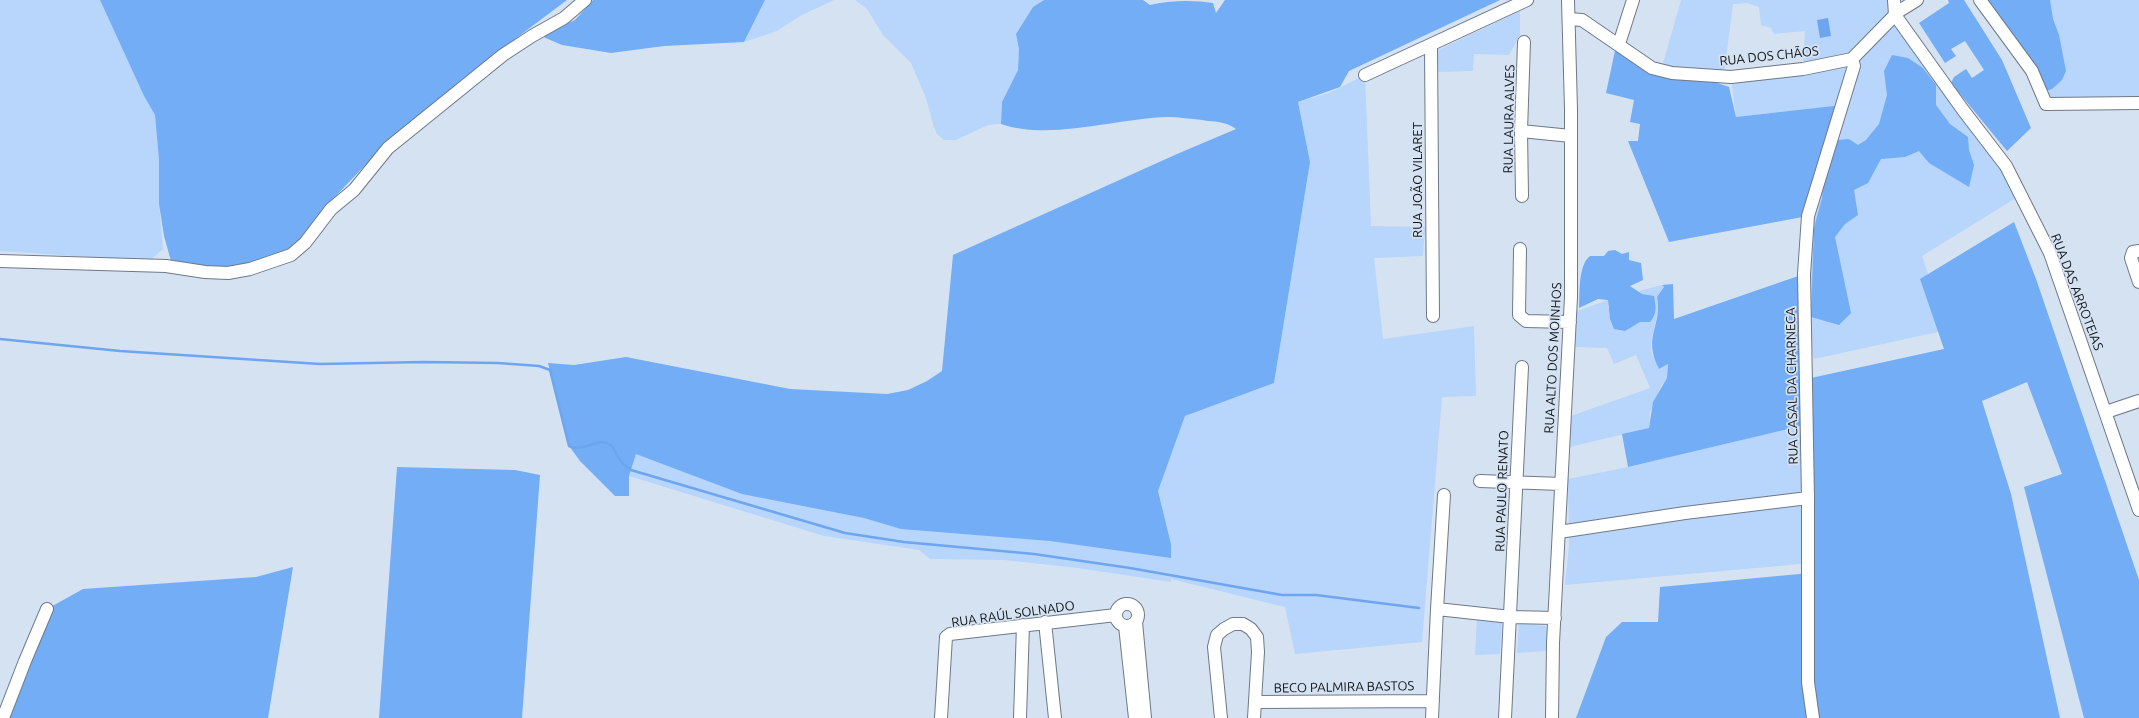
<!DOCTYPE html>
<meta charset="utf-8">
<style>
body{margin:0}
canvas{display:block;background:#d5e2f2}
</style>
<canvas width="2139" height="718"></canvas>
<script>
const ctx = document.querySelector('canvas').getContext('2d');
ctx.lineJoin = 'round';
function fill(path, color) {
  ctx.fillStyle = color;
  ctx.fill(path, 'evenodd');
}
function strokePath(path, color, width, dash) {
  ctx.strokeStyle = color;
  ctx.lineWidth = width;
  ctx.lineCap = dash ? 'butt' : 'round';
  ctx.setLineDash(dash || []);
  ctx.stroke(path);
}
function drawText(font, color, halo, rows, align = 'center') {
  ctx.font = font + ' Ubuntu,sans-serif';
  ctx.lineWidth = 3.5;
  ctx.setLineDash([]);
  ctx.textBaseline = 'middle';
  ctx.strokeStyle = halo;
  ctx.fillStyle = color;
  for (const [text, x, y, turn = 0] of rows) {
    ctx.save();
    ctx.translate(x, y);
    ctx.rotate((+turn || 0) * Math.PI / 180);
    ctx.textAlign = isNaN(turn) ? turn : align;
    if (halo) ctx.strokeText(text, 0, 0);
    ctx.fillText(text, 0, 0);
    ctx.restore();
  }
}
fill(new Path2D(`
 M 0,0 L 100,0 L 144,96 L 155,115 L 159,160 L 159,204 L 163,249 L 149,261 L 0,251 Z
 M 765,0 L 834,0 L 800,16 L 777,31 L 744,42 Z
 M 855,0 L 1044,0 L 1033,7 L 1016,34 L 1019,49 L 1018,70 L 1002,102 L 1001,124 L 988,125 L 956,140 L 944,140 L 937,134 L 933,124 L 926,98 L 911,63 L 883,35 L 867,9 Z
 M 1681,0 L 1894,0 L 1896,13 L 2021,195 L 1922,256 L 1947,330 L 1814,359 L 1806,329 L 1808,216 L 1842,105 L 1736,117 L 1731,77 L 1803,69 L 1805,31 L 1774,34 L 1771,28 L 1761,25 L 1759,7 L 1747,3 L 1733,4 L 1724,74 L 1662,67 Z
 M 1980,0 L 2139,0 L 2139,102 L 2046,104 L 2032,71 Z
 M 1520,11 L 1520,35 L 1509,55 L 1474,54 L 1473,71 L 1438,72 L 1438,50 Z
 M 1365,75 L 1371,226 L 1425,227 L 1423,256 L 1374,258 L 1383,339 L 1474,326 L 1476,396 L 1442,397 L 1422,642 L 1295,654 L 1285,607 L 1171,579 L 1171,582 L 1078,568 L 1004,560 L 930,559 L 919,550 L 824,536 L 629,476 L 636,453 L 1171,544 L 1158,491 L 1185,416 L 1274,383 L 1310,162 L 1298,102 L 1329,93 Z
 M 1662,285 L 1664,287 L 1657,297 C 1661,315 1651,329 1651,347 C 1651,354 1656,362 1659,369 L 1668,364 L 1667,379 L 1661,386 L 1650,412 L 1649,428 L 1570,447 L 1571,416 L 1650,388 L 1636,355 L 1614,364 L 1607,348 L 1575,347 L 1577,311 L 1608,300 L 1608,308 L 1633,326 L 1640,322 L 1650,322 L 1642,294 L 1639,291 Z
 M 1801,426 L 1801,564 L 1565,585 L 1569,546 L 1568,479 L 1628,467 Z
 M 1477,618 L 1502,622 L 1500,654 L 1475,655 Z
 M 1519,623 L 1546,626 L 1548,632 L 1546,651 L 1517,653 Z`), '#b8d5fb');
fill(new Path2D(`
 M 100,0 L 567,0 L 519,36 L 371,159 L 329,203 L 303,238 L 290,249 L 278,256 L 227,268 L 213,269 L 171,261 L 164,236 L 159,204 L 159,160 L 155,115 L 144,96 Z
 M 593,0 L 765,0 L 744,42 L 664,46 L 611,53 L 562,45 L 541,36 L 575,20 Z
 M 1044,0 L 1143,0 L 1150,5 C 1170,0 1194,0 1213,3 L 1216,13 L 1225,0 L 1500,0 L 1349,71 L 1340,87 L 1298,102 L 1310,162 L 1274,383 L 1185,416 L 1158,491 L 1171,544 L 1171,558 L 1050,541 L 901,529 L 864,518 L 742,494 L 636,454 L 629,476 L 629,496 L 615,496 L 580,461 L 569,446 L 548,363 L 574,365 L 626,357 L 790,389 L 887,394 L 908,390 L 927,381 L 942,371 L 953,255 L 1177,154 L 1236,129 C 1226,121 1214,122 1202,120 C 1191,119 1179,117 1168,117 C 1117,118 1050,141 1001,124 L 1002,102 L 1018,70 L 1019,49 L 1016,34 L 1033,7 Z
 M 1948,0 L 1964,0 L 2002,60 L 2031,128 L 2007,151 L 1951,83 L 1954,77 L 1966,69 L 1972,78 L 1984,70 L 1965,41 L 1951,49 L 1956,56 L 1945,63 L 1919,23 L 1949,3 Z
 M 1982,0 L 2050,0 L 2053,19 L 2059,35 L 2066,71 L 2062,80 L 2052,89 L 2046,91 Z
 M 1616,46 L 1649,70 L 1706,79 L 1729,87 L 1736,117 L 1842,105 L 1837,140 L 1849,139 L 1858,145 L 1866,140 L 1879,124 L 1887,95 L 1884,71 L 1892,55 L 1908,58 L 1923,68 L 1936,85 L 1936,105 L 1950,124 L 1968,137 L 1969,150 L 1974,165 L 1969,187 L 1929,163 L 1919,151 L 1905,157 L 1881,159 L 1868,183 L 1854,190 L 1858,215 L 1845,224 L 1835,237 L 1851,313 L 1839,325 L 1811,317 L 1814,228 L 1822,198 L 1825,162 L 1808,216 L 1669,242 L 1628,141 L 1638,141 L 1640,124 L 1630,122 L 1634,100 L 1606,93 Z
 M 2014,222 L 2036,279 L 2139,580 L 2139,718 L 2084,718 L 2024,487 L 2062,474 L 2027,382 L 1982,401 L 2011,494 L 2060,718 L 1576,718 L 1606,637 L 1622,622 L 1658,622 L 1660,587 L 1810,573 L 1811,378 L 1944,349 L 1920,279 Z
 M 1615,250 L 1622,254 L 1629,252 L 1629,260 L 1641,263 L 1643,280 L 1630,286 L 1642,294 L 1654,296 C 1656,307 1657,314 1650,322 L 1640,322 L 1625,331 L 1614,329 L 1610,319 L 1608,300 L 1598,299 L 1579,308 C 1580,293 1578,265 1590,256 L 1604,256 L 1608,251 Z
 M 1804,274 L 1801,426 L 1628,467 L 1622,434 L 1649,428 L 1653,402 L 1667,378 L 1668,364 L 1659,369 C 1642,336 1663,325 1657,297 L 1664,287 L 1662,285 L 1673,284 L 1674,319 Z
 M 397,467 L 515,470 L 540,475 L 522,718 L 379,718 Z
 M 293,567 L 268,718 L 3,718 L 47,609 L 83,589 L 256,577 Z`), '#73adf6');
fill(new Path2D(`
 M 1828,18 L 1831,36 L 1820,38 L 1817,20 Z`), '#6da6ef');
strokePath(new Path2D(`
 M 0,339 L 120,351 L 320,364 L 424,362 L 498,363 L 539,366 L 550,370 L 569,446 C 585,453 597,437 609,444 C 618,449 615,461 631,470 L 845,533 L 904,542 L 1034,554 L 1130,568 L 1282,595 L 1316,595 L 1419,608`), '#6da6ef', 2.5);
const minor = new Path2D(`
 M 1894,0 L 1895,15 L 1963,110 L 2006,166 L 2050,253 L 2139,510
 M 1980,0 L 2032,71 L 2046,104 L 2139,103
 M 1896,13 L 1917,0
 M 1569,19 L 1582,20 L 1652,68 L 1672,73 L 1731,77 L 1803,69 L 1852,59 L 1895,15
 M 1619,44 L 1633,0
 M 1431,45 L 1433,316
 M 1365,75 L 1527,0
 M 1521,131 L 1571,136
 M 1522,196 L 1521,131 L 1524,42
 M 1520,249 L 1519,315 L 1526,321 L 1570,322
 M 2139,251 L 2133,252 L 2131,258 L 2139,282
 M 0,261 L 166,266 L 205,272 L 228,273 L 250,269 L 291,255 L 305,243 L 331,209 L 354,190 L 388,148 L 503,55 L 532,36 L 564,18 L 585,0
 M 2106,412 L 2139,401
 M 1480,481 L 1561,484
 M 1444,495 L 1437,609 L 1511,617 L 1555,618
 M 1559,532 L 1685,513 L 1808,498
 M1116 615a11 11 0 1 1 22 0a11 11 0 1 1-22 0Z
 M 1045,622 L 1055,718
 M 1136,622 L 1145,718
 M 1125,626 L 1135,718
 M 1255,702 L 1433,701
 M 3,718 L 25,661 L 47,609
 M 941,718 L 946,637 L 950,634 L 1116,615
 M 1020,718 L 1023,625
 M 1221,718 L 1214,647 L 1217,635 L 1224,629 L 1233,624 L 1243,624 L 1251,629 L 1257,637 L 1258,652 L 1254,718
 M 1432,718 L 1437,609
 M 1505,718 L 1522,367
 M 1552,718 L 1553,643 L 1571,297 L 1571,109 L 1568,0
 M 1813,718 L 1808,682 L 1808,498 L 1804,274 L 1808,216 L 1854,66 L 1852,59`);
strokePath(minor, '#6e7988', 14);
strokePath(minor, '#fff', 12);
drawText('13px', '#0f1318', '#d5e2f2', [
 ["RUA DOS CHÃOS",1769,56,-6],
 ["RUA LAURA ALVES",1509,119,-89],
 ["RUA JOÃO VILARET",1418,180,-90],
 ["RUA DAS ARROTEIAS",2077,292,69],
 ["RUA ALTO DOS MOINHOS",1553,358,-87],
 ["RUA CASAL DA CHARNECA",1792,386,-91],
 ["RUA PAULO RENATO",1502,491,-88],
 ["RUA RAÚL SOLNADO",1013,614,-8],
 ["BECO PALMIRA BASTOS",1344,687,-1]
]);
</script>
